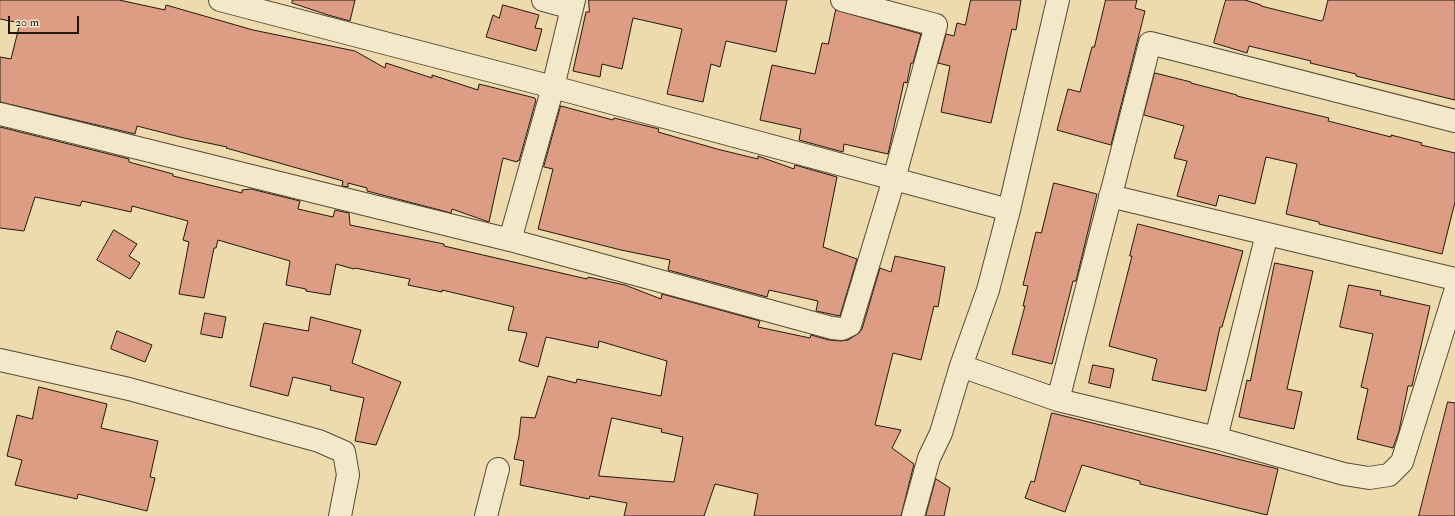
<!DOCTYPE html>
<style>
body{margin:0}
#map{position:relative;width:1455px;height:516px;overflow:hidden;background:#eddbae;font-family:"IM FELL Double Pica",serif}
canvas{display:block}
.scale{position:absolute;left:8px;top:16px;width:71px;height:18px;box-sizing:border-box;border:2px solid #21180e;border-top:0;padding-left:5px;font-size:12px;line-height:14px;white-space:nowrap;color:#21180e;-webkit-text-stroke:3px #f3e8ca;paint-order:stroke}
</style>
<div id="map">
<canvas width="1455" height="516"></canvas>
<div class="scale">20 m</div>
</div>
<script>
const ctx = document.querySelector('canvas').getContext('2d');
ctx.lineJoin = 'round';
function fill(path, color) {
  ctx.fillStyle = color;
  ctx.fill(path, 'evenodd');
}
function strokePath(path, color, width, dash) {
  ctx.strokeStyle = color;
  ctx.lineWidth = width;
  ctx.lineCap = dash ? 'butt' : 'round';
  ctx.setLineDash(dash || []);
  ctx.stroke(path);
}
const building = new Path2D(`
 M 0,0 L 119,0 L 165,10 L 166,5 L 253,30 L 355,51 L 385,68 L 386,63 L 432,78 L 432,75 L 478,90 L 479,84 L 535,98 L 535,99 L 536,100 L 519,161 L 518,160 L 517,162 L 503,158 L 489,222 L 452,209 L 451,213 L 367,191 L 367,188 L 348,183 L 348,187 L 342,186 L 343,181 L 226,148 L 227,147 L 184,138 L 137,126 L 135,134 L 0,102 L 0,57 L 11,59 L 20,23 L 0,19 Z
 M 293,0 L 355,0 L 350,21 L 328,15 L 292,3 Z
 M 589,0 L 787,0 L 776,52 L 726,41 L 720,67 L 711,64 L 703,102 L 667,94 L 682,29 L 633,18 L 622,69 L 602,64 L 600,77 L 573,71 L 586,12 L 589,12 Z
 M 971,0 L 1021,0 L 1016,30 L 1012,29 L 991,123 L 941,112 L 950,66 L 938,63 L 946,34 L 954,36 L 957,23 L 965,25 Z
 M 1106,0 L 1137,0 L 1135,8 L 1145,11 L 1111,145 L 1057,130 L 1068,89 L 1080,92 L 1092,47 L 1094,47 Z
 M 1226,0 L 1245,0 L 1261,5 L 1261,6 L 1321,21 L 1323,20 L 1328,0 L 1455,0 L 1455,100 L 1356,76 L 1356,74 L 1310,63 L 1311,61 L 1249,46 L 1247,53 L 1214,43 Z
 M 503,5 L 539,15 L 535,28 L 542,29 L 536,51 L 486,37 L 493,15 L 499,18 Z
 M 836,10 L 921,34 L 913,63 L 911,63 L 907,83 L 904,82 L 888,154 L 844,144 L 843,152 L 799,140 L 801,129 L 760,120 L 772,65 L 815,74 L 822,43 L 828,44 Z
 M 1155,73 L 1191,82 L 1191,83 L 1237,95 L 1237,96 L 1329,118 L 1328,121 L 1391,137 L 1391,135 L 1422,143 L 1421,145 L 1455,153 L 1455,202 L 1442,254 L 1319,224 L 1319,222 L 1286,214 L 1297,164 L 1266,157 L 1255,204 L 1219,195 L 1216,206 L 1177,196 L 1187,161 L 1174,158 L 1184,126 L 1144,115 Z
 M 561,106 L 613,120 L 614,118 L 659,129 L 658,132 L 717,149 L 758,159 L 758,156 L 794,169 L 795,165 L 837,177 L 823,247 L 857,259 L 840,316 L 816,311 L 818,301 L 769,290 L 767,297 L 668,270 L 670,260 L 621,250 L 538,229 L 553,169 L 544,167 Z
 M 0,127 L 129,159 L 129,162 L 173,174 L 173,176 L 242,193 L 242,190 L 251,189 L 300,201 L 298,209 L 333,217 L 335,210 L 349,213 L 350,225 L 444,244 L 444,246 L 587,279 L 588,277 L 625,285 L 661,299 L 662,294 L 760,321 L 758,327 L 810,338 L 811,335 L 829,340 L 841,341 L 848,340 L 859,333 L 862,329 L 880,268 L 891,272 L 895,256 L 945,267 L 938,307 L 934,306 L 921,360 L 893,353 L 875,425 L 901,430 L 892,448 L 914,464 L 901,516 L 754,516 L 758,494 L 715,484 L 704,516 L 624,516 L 627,503 L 590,496 L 589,499 L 520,485 L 524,461 L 514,459 L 519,436 L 521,417 L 535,418 L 548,376 L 576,383 L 577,379 L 661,396 L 667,361 L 599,341 L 598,348 L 546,337 L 538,367 L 519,361 L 527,333 L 508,330 L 514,307 L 442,290 L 442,292 L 408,285 L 410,279 L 355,268 L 354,269 L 336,264 L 330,295 L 306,291 L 306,289 L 286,285 L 290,261 L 218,240 L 216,248 L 214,248 L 204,298 L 179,294 L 189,242 L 183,240 L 188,221 L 132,206 L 131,212 L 82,201 L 80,206 L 35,197 L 24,231 L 0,228 ZM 612,418 L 662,429 L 661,432 L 683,437 L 674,482 L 599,476 Z
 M 1054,183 L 1097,194 L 1076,281 L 1073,281 L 1052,364 L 1012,354 L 1025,306 L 1023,306 L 1028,286 L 1023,285 L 1036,232 L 1041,233 Z
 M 1138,224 L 1243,251 L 1222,327 L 1220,327 L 1206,391 L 1152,380 L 1157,359 L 1109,346 L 1132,256 L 1130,256 Z
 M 114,230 L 137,244 L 129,256 L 140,263 L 130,279 L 97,260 Z
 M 1275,263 L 1313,271 L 1287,389 L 1302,392 L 1294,429 L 1239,417 L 1247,380 L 1250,381 Z
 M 1349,285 L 1381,291 L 1380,295 L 1430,306 L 1412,386 L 1408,386 L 1399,431 L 1393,448 L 1357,439 L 1368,389 L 1361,387 L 1373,334 L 1340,327 Z
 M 205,313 L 226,317 L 222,338 L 201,334 Z
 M 311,317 L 361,330 L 352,363 L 401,382 L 376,445 L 355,441 L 364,398 L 330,390 L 331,386 L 293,377 L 288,396 L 250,386 L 264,323 L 308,331 Z
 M 117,331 L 152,345 L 145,362 L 111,349 Z
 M 1093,365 L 1114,369 L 1110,388 L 1089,383 Z
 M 39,387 L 107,404 L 101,428 L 158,441 L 150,477 L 155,478 L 147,511 L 78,494 L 77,499 L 15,485 L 22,460 L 7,456 L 17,415 L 32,419 Z
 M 1448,402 L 1455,403 L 1455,516 L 1419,516 Z
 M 1052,413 L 1278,469 L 1267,515 L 1140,484 L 1140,481 L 1082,465 L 1065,512 L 1025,498 L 1031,481 L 1034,482 Z
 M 936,479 L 950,488 L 944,516 L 926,516 Z`);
fill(building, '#dd9d85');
strokePath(building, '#21180e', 1);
const minor = new Path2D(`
 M 220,0 L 553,87 L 1009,210
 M 543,0 L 572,8
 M 0,114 L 510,240 L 832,328 L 842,329 L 850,325 L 894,179 L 936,25 L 842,0
 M 1110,196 L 1455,279
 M 510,240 L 553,87 L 574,0
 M 0,360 L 129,389 L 319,441 L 344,452 L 348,475 L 340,516
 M 961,366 L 1058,400 L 1216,438 L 1344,474 L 1369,478 L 1389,475 L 1402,462 L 1455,292
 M 1058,400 L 1150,43 L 1455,121
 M 1216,438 L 1267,234
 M 486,516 L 498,469
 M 913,516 L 929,458 L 941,433 L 961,366 L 988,290 L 1009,210 L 1058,0`);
strokePath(minor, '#544936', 24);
strokePath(minor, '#f3e8ca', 22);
</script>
